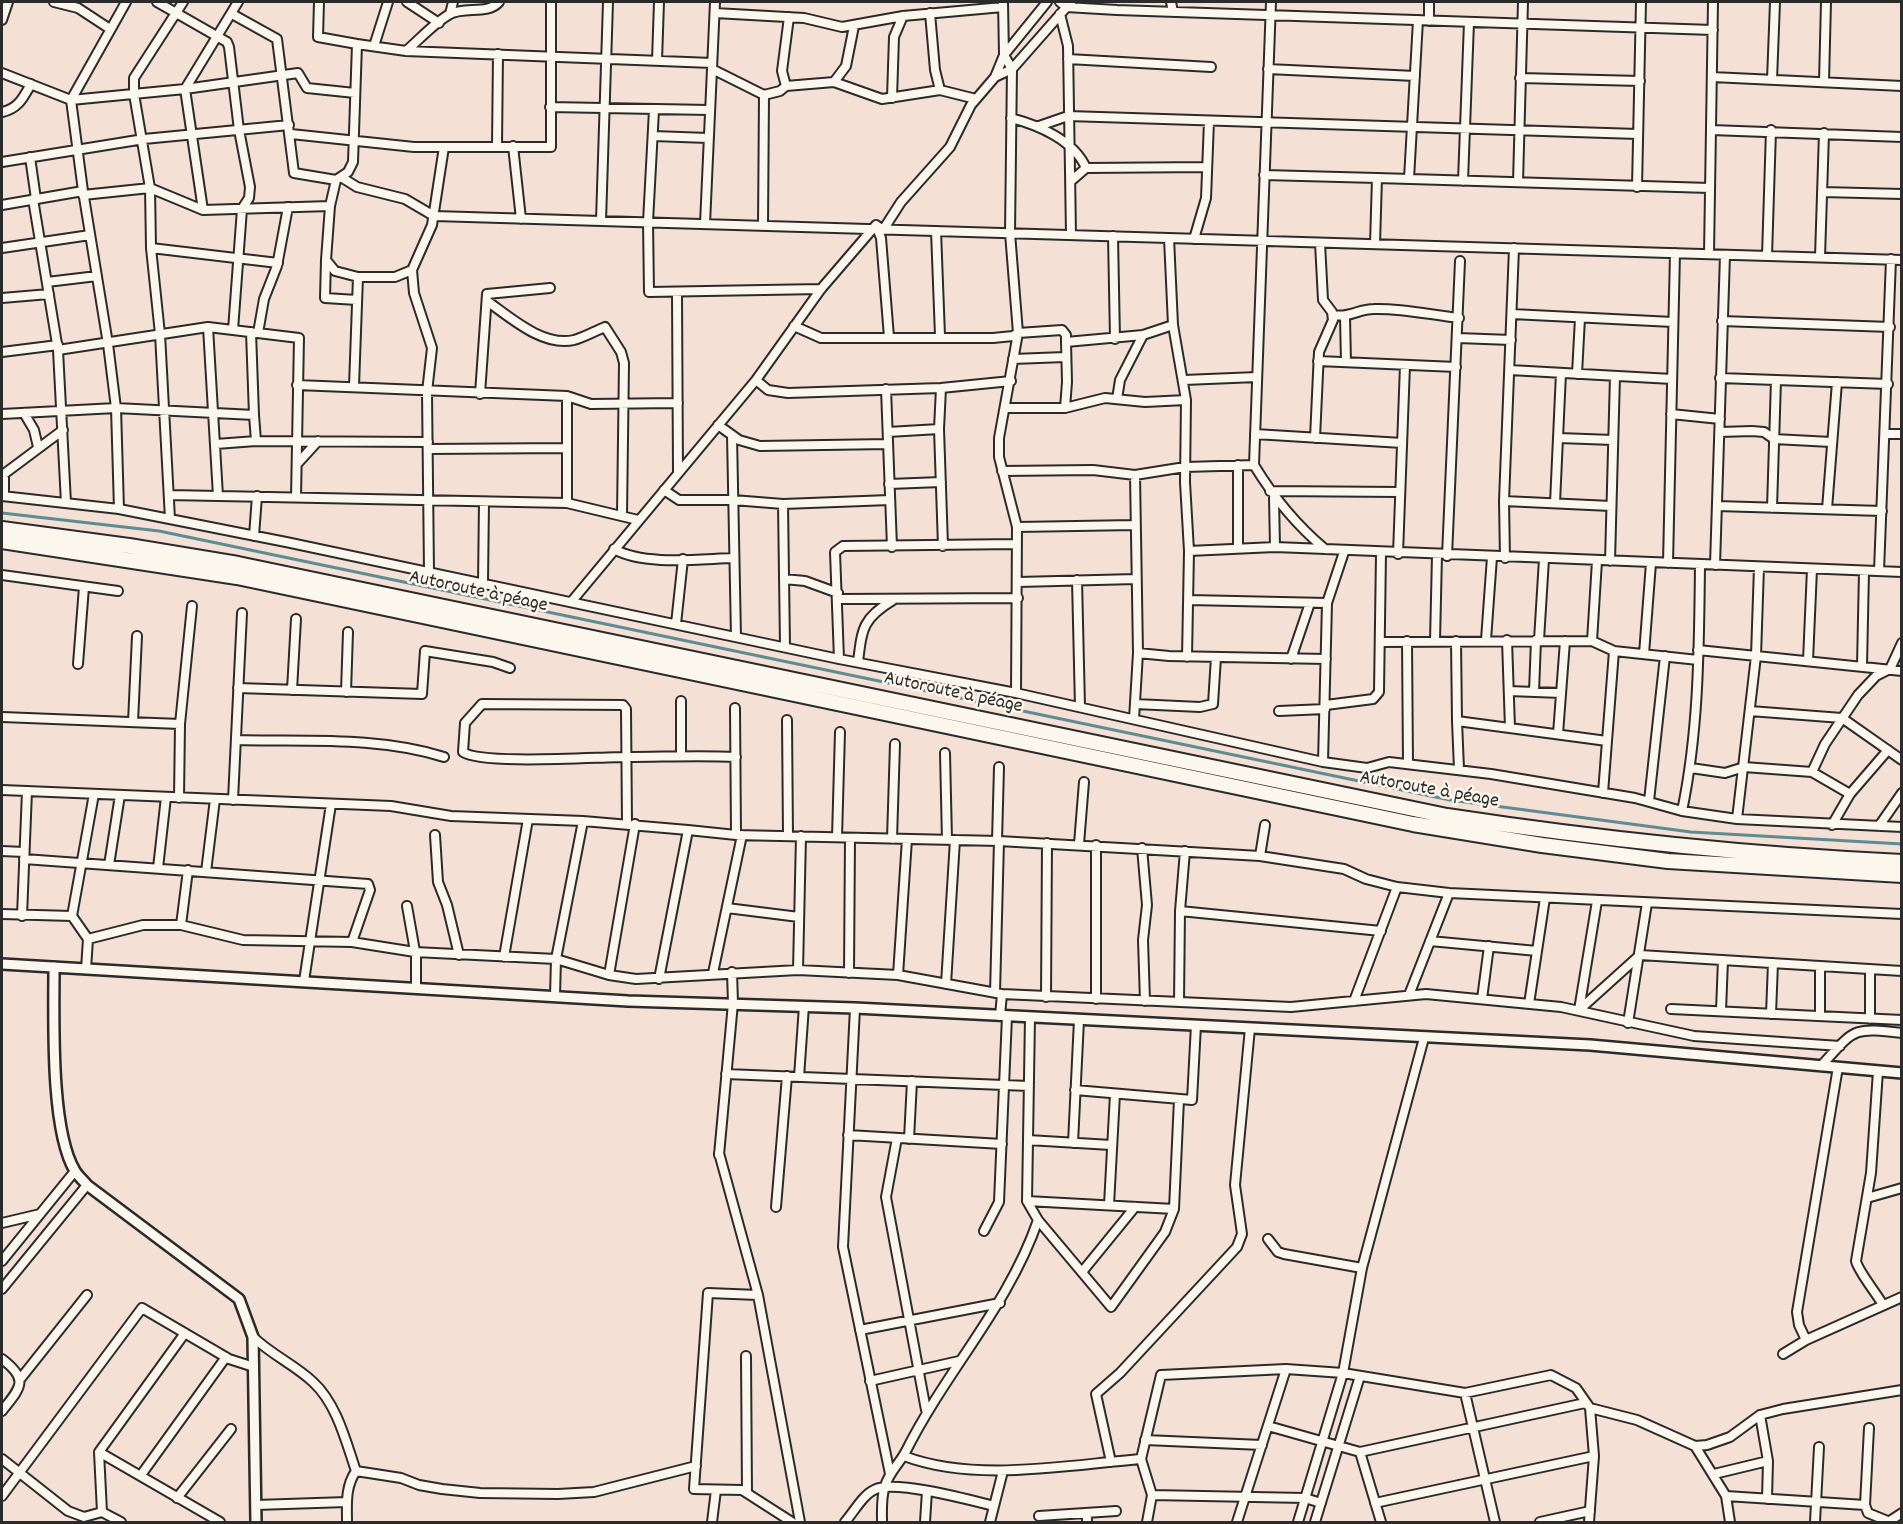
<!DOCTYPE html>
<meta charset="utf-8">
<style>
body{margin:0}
#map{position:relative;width:1903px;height:1524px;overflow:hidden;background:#f4e0d4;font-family:Dekko,sans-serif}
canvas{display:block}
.frame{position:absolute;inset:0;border:3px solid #2b2b2b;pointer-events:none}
</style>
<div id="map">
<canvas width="1903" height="1524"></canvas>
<div class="frame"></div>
</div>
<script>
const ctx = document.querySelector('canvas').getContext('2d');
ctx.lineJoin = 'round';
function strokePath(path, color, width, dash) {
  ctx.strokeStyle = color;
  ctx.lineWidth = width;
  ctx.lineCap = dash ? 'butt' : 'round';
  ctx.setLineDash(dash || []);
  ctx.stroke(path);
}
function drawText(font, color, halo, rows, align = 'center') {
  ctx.font = font + ' Dekko,sans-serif';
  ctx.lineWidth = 5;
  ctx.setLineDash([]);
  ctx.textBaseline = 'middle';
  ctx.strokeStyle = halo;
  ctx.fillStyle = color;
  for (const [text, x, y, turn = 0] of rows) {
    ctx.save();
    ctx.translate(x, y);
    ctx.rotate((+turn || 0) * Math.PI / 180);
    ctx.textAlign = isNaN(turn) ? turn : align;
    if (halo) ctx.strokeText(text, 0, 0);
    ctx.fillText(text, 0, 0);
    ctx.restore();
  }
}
strokePath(new Path2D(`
 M 2,513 L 159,531 L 1450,800 L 1691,832 L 1902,844`), '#5d8c95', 3);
const minor = new Path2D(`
 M 54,2 L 78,8 L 110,29
 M 157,2 L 227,42 L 229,47 L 239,130 L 250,187 L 249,198 L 242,209 L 233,330
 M 319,2 L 318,37 L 357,44
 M 407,2 L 439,23
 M 715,2 L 712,69 L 764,95 L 780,91 L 786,86 L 834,82 L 882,99 L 940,90 L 976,99
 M 1003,2 L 1004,55 L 1012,69 L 1010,233 L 1018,333 L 999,438 L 999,457 L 1017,527 L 1016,693
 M 1060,2 L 1066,7 L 1117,10 L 1713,30
 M 1171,2 L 1173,12
 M 1271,2 L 1254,465 C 1274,498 1295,524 1325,549
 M 715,13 L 804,18 L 842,27 L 903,16 L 1003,7
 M 930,13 L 935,70 L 940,90
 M 232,14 L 277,39 L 294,173 L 336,180
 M 450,14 L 453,2
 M 1060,14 L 1068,46 L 1071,235
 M 2,20 L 8,2
 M 1429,21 L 1429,2
 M 374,46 L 388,2
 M 406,51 C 420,39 434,23 450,14 C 465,6 488,15 499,2
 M 1068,59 L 1211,67
 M 657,61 L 659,2
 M 1268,69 L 1415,76
 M 2,73 L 71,100 L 185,89 L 298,73 L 307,88 L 355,93
 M 995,77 L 1012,69 L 1071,2
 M 1712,77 L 1902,86
 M 1520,78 L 1640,81
 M 1772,80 L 1775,2
 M 834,82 L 846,66 L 854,26
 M 1824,82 L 1826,2
 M 786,86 L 782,71 L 789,17
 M 892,98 L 894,37 L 903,16
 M 550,107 L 709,110
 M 654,110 L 648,222 L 649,292 L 821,289
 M 2,112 C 18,109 23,98 31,84
 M 1011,118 C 1038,125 1074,140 1086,168
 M 1039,126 L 1068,116 L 1638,134
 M 1711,130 L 1902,137
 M 291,134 L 414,147 L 551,147 L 551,2
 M 653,136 L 708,138
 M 497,146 L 498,54
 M 513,146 L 521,219
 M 30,157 L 36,199
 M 2,162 L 144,139 L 289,125
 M 1264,175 L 1377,178
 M 341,177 L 357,187 L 405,199 L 434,216 L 1902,260
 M 1409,179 L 1418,20
 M 1071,181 L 1086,168 L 1207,167
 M 1463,181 L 1469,22
 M 1518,182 L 1523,2
 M 1637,187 L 1641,2
 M 1822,192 L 1902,194
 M 83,195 L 150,188 L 203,210 L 330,206
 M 33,199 L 58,350 L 66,503
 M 2,205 L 83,191
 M 203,210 L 185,89 L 238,2
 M 601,221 L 608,2
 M 705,224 L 712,69
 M 763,226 L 764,95
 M 876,226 L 881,238 L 889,337
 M 936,231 L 940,336
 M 1113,236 L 1115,339
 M 1169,238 L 1173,325 L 1186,400 L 1185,482 L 1189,551 L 1187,657
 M 1194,239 L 1206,198 L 1209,121
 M 1375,244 L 1377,178 L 1710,188
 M 2,248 L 90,235
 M 151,248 L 278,263
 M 1709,254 L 1713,2
 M 1767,256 L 1771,130
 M 1820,257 L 1824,133
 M 326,260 L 325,298 L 357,300
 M 358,277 L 395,277 L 412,270
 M 47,282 L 97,276
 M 677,293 L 678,472
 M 2,298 L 49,294
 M 487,301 C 511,318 543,347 574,340 C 585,337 595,331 605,327 L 621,352 L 624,363 L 622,515
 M 1512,314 L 1673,322
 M 1333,315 C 1350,318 1358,309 1374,309 C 1402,308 1431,315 1459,318
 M 1345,317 L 1346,362
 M 1722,321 L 1890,327
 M 794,326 L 821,338 L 993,338 L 1013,336 L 1018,333 L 1062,330 L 1066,335 L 1066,342
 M 208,327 L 218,496
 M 251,332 L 254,415
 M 258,333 L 264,299 L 277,266 L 288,207
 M 1458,338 L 1511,340
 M 58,350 L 208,327 L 299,338 L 296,497
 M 2,352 L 58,345
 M 1013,359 L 1065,357
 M 1318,361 L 1456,367
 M 1510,370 L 1672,379
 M 1577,374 L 1580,318
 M 1720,378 L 1888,384
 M 756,380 L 768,390 L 788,393 L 941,388 L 1011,381
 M 1184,380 L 1257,377
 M 297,385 L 567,396 L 591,404 L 678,403
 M 354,386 L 358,277 L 335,271 L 326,260 L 330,206 L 336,180 L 348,172 L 353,162 L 357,44 L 406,51 L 712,63
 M 941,388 L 939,429 L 943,546
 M 886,389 L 892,547
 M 480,394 L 487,294 L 550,288
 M 567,396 L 567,503
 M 1117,399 L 1120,380 L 1143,335
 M 1005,408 L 1065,408 L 1105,398 L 1145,402 L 1186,400
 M 1065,408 L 1067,382 L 1066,342 L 1143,335 L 1173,325
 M 24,413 L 34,430 L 38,447
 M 2,414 L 116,408 L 254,415 L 256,441 L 216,444
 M 1671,414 L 1720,419
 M 718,425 L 739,440 L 760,446 L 888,444
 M 888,432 L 939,429
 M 1720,432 L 1752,431 L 1764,432 L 1774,439 L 1831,442
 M 1255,434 L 1402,443
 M 1886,434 L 1902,434
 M 732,435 L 736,637
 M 1315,438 L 1319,352 L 1333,320 L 1332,312 L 1323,300 L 1320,243
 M 1559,438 L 1613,440
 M 256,441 L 428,442
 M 428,449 L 567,448
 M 297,464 L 318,441
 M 1002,471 L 1093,470 L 1135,475 L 1185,467 L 1254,465
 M 889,484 L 941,482
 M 664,490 L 679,500 L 733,500 L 783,504 L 890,500
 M 1270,491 L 1400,492
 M 169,495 L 567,503 L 638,520
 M 2,496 L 119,509 L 286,542 L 839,659 L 1016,693 L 1323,762 L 1367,768 L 1389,762 L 1491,774 L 1635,798 L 1682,811 L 1737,819 L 1902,827
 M 4,496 L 4,474 L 63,430
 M 1274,498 L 1275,547
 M 1504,501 L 1611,506
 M 1555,503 L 1561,373
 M 783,504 L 785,646
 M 1717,506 L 1882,511
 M 1772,508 L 1776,380
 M 119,509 L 116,408 L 108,344 L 83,191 L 71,100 L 126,2
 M 1827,509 L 1837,382
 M 170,519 L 160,334 L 151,248 L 150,188 L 134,94 L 134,78 L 183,2
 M 1017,527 L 1135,525
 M 254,536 L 257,496
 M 1238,548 L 1238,465
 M 614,549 C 644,566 699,559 733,558
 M 1189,551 L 1275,547 L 1902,572
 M 1398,554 L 1405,365
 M 1447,556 L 1460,261
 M 1505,558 L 1504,501 L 1514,248
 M 1610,561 L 1615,376
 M 1668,563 L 1675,253
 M 1715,565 L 1725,255
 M 1879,571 L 1891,259
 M 429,572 L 427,392 L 432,348 L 414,293 L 412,270 L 432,225 L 444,147
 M 2,575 L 118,591
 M 784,579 L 805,581 L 838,593
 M 1077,580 L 1080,707
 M 1018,582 L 1136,579
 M 483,583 L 484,502
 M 839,599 L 1018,598
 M 1189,600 L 1327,603
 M 572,601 L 756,380 L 821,289 L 876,225 L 883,230 L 901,202 L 950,147 L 971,105 L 995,77 L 1004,55 L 1047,2
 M 676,624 L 683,559
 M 1486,640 L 1492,557
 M 1507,640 L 1510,728
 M 1539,640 L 1544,559
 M 1407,641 L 1408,764
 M 1435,641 L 1437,555
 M 1456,641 L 1457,721
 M 1592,641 L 1597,561
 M 1380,642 L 1592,641 L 1614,651 L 1698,660
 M 1698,650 L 1902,671
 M 1138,653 L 1169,656 L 1326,659
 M 1644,654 L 1651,563
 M 839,659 L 835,552 L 843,546 L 1017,544
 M 1291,659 L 1310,603
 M 1808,661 L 1812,569
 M 858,662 C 862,628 863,618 893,600
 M 78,664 L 84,587
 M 1862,666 L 1864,571
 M 238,688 L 422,694 L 425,651 L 493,662 L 510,668
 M 292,690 L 296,619
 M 1509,691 L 1561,693
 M 346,692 L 348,632
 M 1534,692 L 1536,640
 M 1135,704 L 1200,707 L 1213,704 L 1216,657
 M 1326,705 L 1373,699 L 1379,692 L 1381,553
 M 735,708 L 736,835
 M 1279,711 L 1325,709
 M 1750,711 L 1842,718 L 1902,760
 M 2,717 L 180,724
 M 1134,719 L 1138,653 L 1135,475
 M 787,720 L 788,836
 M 133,722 L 137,636
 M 1558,734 L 1565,641
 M 236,740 C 304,742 378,736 444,757
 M 1607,741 L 1614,651
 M 1888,750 L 1850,794 L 1812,772 L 1825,744 L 1858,695 L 1876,676 L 1890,669 L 1902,643
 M 945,753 L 947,840
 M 681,756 L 681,701
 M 1323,762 L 1327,603 L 1344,552
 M 1691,768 L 1725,773 L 1744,767 L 1812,772
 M 1459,769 L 1457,721 L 1607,741 L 1603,793
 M 2,790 L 391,806 L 451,816 L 583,821 L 688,830
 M 179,798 L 180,724 L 192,606
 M 233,800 L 242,613
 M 1649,801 L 1665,656
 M 1682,811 C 1699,730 1699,647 1700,565
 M 1737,819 L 1756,656 L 1759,567
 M 627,823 L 626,709 L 623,705 L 482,704 L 465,723 L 463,752 C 481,765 597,757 626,757 C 663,757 699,755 736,757
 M 1832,825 L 1850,794
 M 1879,826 L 1902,793
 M 435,835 L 438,882 L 447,905 L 459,955
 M 837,837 L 840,732
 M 892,839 L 895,744
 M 997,841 L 999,767
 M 1079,844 L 1084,782
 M 1142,848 L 1147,905 L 1143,940 L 1145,1001
 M 2,851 L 24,852
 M 1260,856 L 1265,825
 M 24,859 L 368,884 L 370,890 L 352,942
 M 109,865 L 120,795
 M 158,868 L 166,797
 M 206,872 L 215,799
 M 407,906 L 416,957 L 416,988
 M 727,908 L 799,917
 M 1180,911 L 1381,931
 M 2,914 L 72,916
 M 22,916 L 27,791
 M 181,925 L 188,870
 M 88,939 L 143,925 L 181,925 L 243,940 L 352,942 L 415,952 L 556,959 L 609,975 L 636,979 L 798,970 L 898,975 L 1002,994 L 1291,1007 L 1426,994 L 1561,1007 L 1694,1036 L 1840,1046
 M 1430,941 L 1537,951
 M 504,957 L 528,819
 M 86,969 L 88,939 L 72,916 L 94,794
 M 798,970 L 801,836
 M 713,973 L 742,835
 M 849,973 L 850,838
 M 609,975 L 635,824
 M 898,975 L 907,839
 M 659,979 L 688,830 L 736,835 L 999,841 L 1260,856 L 1344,869 L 1366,879 L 1397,887 L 1449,893 L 1902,914
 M 304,981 L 331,804
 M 946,984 L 955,840
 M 995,993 L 999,841
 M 1409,995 L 1449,893
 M 555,996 L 556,959 L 583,821
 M 1046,997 L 1047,843
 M 1096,999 L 1096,845
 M 1482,999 L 1489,946
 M 1354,1001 L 1397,887
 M 1179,1002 L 1180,911 L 1185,851
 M 1529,1004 L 1545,898
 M 855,1008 L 843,1247 L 890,1474
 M 1671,1009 L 1902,1020
 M 1579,1010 L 1640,955 L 1902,971
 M 1579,1010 L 1597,901
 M 1721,1011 L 1723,960
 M 1771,1014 L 1773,963
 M 1000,1016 L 1002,994
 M 1820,1016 L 1820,966
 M 1030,1017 L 1027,1201 L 1038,1220 L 1111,1307 L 1165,1232 L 1174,1209 L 1179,1099
 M 1870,1019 L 1870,969
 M 1628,1023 L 1647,903
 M 1821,1066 C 1855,1029 1851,1027 1902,1033
 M 1878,1071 L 1871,1173 L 1856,1261 C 1858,1271 1877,1294 1883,1305
 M 726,1074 L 1029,1086
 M 799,1077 L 804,1006
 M 1075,1090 L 1192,1100 L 1196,1025
 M 848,1135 L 1002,1144
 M 897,1138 L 886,1197 L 926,1410
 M 909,1139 L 912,1081
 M 1028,1140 L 1111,1145
 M 1073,1143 L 1079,1020
 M 719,1153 L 758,1295 L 800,1522
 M 719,1155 L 733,1003 L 732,972
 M 1867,1198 L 1902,1188
 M 1027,1201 L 1174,1209
 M 1109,1205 L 1115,1094
 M 776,1207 L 787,1076
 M 2,1223 L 40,1214
 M 984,1231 L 999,1202 L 1007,1016
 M 1268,1239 L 1278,1252 L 1284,1254 L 1362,1268
 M 2,1261 L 75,1171
 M 1082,1272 L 1135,1207
 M 2,1289 L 87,1185
 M 758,1295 L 708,1293 L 694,1489 L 742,1490 L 792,1522
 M 860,1330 L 1000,1303
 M 253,1337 C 272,1355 295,1365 313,1382 C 337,1404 346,1442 356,1471
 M 1806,1340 L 1799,1325 L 1797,1312 L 1838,1067
 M 1783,1354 L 1806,1340 L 1902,1297
 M 746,1356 L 747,1493
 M 2,1359 C 30,1380 20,1388 2,1411
 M 21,1378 L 87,1295
 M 870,1381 L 959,1361
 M 1465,1393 L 1495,1522
 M 1760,1415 L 1768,1461 L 1767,1499
 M 1268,1426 L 1360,1452 L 1585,1403
 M 1869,1428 L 1865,1505 L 1868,1513 L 1890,1522
 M 1145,1440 L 1262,1445
 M 1695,1446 L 1726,1496 L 1730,1522
 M 99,1452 L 220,1522
 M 1360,1452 L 1381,1522
 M 904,1456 C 975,1483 1067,1465 1141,1459
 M 2,1459 L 68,1511 L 84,1517 L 102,1512 L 121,1522
 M 1111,1462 L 1096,1394 L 1120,1373 L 1237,1247 L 1242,1234 L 1235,1185 L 1250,1028
 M 356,1471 L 401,1478 L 419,1485 L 442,1489 L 480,1493 L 558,1494 L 594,1492 L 696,1466
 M 1714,1474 L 1768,1461
 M 141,1475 L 226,1357
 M 1152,1495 L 1305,1498 L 1321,1503
 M 2,1496 L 142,1308 L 229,1359 L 254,1367
 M 1726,1496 L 1865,1505
 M 177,1498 L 231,1429
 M 1375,1503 L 1594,1456
 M 256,1505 L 347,1502
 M 102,1512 L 99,1452 L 185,1333
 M 1087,1513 L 1087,1522
 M 1039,1516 L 1116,1511
 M 347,1522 C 347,1504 345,1487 356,1471
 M 712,1522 L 716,1490
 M 845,1522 C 854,1512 863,1494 876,1489 C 897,1480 970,1500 994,1506
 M 882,1522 C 882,1511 881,1497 885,1486 C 889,1472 900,1463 906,1451 C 946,1371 1009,1305 1038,1220
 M 925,1522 L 927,1491
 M 990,1522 L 1003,1471
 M 1147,1522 L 1152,1495 L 1141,1459 L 1161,1375 L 1286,1369 L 1343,1373 L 1465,1393 L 1551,1375 L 1576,1388 L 1590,1408 L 1637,1420 L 1695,1446 L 1707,1445 L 1730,1437 L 1760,1415 L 1783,1409 L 1902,1390
 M 1237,1522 L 1286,1369
 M 1298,1522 L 1343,1373 L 1362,1268 L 1424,1038
 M 1315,1522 L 1360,1376
 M 1540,1522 L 1590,1511
 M 1589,1522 L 1594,1456 L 1590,1408
 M 1815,1522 L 1819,1447
 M 1888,1522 L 1902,1513`);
const tertiary = new Path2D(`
 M 2,964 L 628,1001 L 855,1008 L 1590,1045 L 1902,1073
 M 54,967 C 54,1017 50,1130 75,1171 C 78,1176 83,1180 87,1185 L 239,1299 L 253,1337 L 256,1522`);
const motorway = new Path2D(`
 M 2,529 L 129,546 L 238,564 L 1447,816 C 1598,839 1749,855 1902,862
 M 2,541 L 237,577 L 1413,824 L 1542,845 L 1668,861 L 1902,875`);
strokePath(minor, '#2b2b2b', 12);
strokePath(tertiary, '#2b2b2b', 14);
strokePath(motorway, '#2b2b2b', 18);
strokePath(minor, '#fbf7ec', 8);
strokePath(tertiary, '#fbf7ec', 9);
strokePath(motorway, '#fbf7ec', 14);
drawText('20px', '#2b2b2b', '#fbf7ec', [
 ["Autoroute à péage",478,593,12],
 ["Autoroute à péage",953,694,12],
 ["Autoroute à péage",1429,791,10]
]);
</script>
